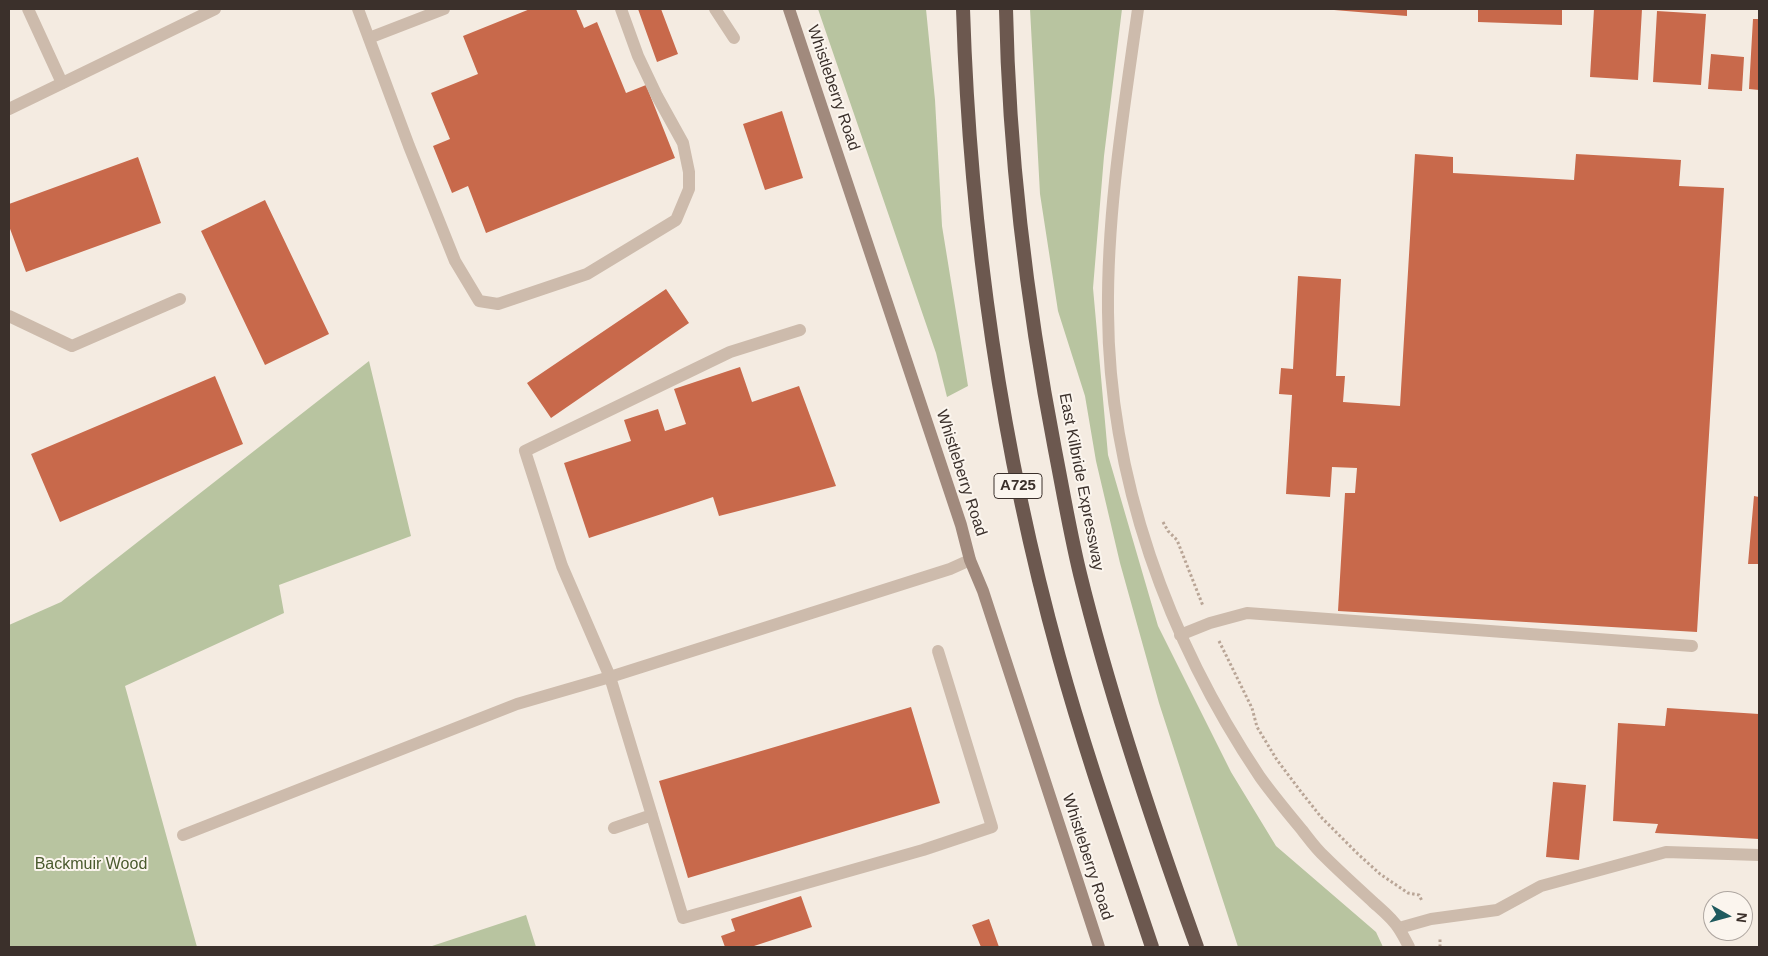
<!DOCTYPE html>
<style>
body{margin:0}
#map{position:relative;width:1768px;height:956px;overflow:hidden;background:#f4ebe1;font-family:Helvetica,sans-serif}
canvas{display:block}
.frame{position:absolute;inset:0;border:10px solid #3b302b;pointer-events:none}
.north{position:absolute;left:1703px;top:891px;width:50px;height:50px;box-sizing:border-box;background:#fbf5ee;border:1px solid #aea6a0;border-radius:50%;rotate:97deg;font-size:14px;font-weight:700;line-height:20px;text-align:center;color:#3b302b}
.north::after{content:'';display:block;margin:auto;width:18px;height:22px;background:#1f5a5e;clip-path:polygon(50% 0,100% 100%,50% 72%,0 100%)}
</style>
<div id="map">
<canvas width="1768" height="956"></canvas>
<div class="frame"></div>
<div class="north">N</div>
</div>
<script>
const ctx = document.querySelector('canvas').getContext('2d');
ctx.lineJoin = 'round';
function fill(path, color) {
  ctx.fillStyle = color;
  ctx.fill(path, 'evenodd');
}
function strokePath(path, color, width, dash) {
  ctx.strokeStyle = color;
  ctx.lineWidth = width;
  ctx.lineCap = dash ? 'butt' : 'round';
  ctx.setLineDash(dash || []);
  ctx.stroke(path);
}
function drawText(font, color, halo, rows, align = 'center') {
  ctx.font = font + ' Helvetica,sans-serif';
  ctx.lineWidth = 4;
  ctx.setLineDash([]);
  ctx.textBaseline = 'middle';
  ctx.strokeStyle = halo;
  ctx.fillStyle = color;
  for (const [text, x, y, turn = 0] of rows) {
    ctx.save();
    ctx.translate(x, y);
    ctx.rotate((+turn || 0) * Math.PI / 180);
    ctx.textAlign = isNaN(turn) ? turn : align;
    if (halo) ctx.strokeText(text, 0, 0);
    ctx.fillText(text, 0, 0);
    ctx.restore();
  }
}
fill(new Path2D(`
 M 818,9 L 926,9 L 935,100 L 942,226 L 968,386 L 947,397 L 936,353 Z
 M 1030,9 L 1122,9 L 1104,156 L 1093,288 L 1108,455 L 1158,626 L 1231,772 L 1276,846 L 1376,932 L 1383,947 L 1238,947 L 1159,703 L 1120,563 L 1096,461 L 1085,396 L 1058,311 L 1040,194 Z
 M 369,361 L 411,536 L 279,585 L 284,613 L 125,686 L 197,947 L 9,947 L 9,625 L 61,602 Z
 M 526,915 L 536,947 L 429,947 Z`), '#b8c4a0');
fill(new Path2D(`
 M 530,9 L 576,9 L 584,28 L 597,22 L 626,93 L 646,85 L 675,158 L 486,233 L 468,186 L 452,193 L 433,146 L 450,139 L 431,93 L 478,74 L 463,36 Z
 M 638,9 L 661,9 L 678,54 L 657,62 Z
 M 1334,9 L 1407,9 L 1407,16 L 1334,10 Z
 M 1478,9 L 1562,9 L 1562,25 L 1478,22 Z
 M 1594,9 L 1642,9 L 1638,80 L 1590,77 Z
 M 1657,11 L 1706,14 L 1701,85 L 1653,82 Z
 M 1753,19 L 1759,19 L 1759,90 L 1749,89 Z
 M 1711,54 L 1744,57 L 1742,91 L 1708,89 Z
 M 782,111 L 803,178 L 765,190 L 743,124 Z
 M 1415,154 L 1453,157 L 1453,173 L 1574,180 L 1576,154 L 1681,160 L 1679,186 L 1724,188 L 1697,632 L 1338,611 L 1345,493 L 1355,493 L 1357,468 L 1332,467 L 1330,497 L 1286,494 L 1292,395 L 1279,394 L 1281,368 L 1293,369 L 1298,276 L 1341,279 L 1336,376 L 1345,376 L 1343,402 L 1400,406 Z
 M 138,157 L 161,223 L 26,272 L 9,226 L 9,204 Z
 M 265,200 L 329,334 L 265,365 L 201,231 Z
 M 666,289 L 689,323 L 551,418 L 527,383 Z
 M 740,367 L 752,402 L 799,386 L 836,486 L 719,516 L 713,497 L 589,538 L 564,463 L 631,441 L 624,420 L 658,409 L 665,431 L 686,424 L 674,389 Z
 M 215,376 L 243,444 L 60,522 L 31,454 Z
 M 1754,496 L 1759,497 L 1759,564 L 1748,564 Z
 M 911,707 L 940,803 L 688,878 L 659,781 Z
 M 1667,708 L 1759,714 L 1759,839 L 1655,833 L 1658,824 L 1613,821 L 1618,723 L 1665,726 Z
 M 1553,782 L 1586,785 L 1579,860 L 1546,857 Z
 M 801,896 L 812,927 L 751,947 L 725,947 L 721,936 L 735,931 L 731,919 Z
 M 989,919 L 999,947 L 981,947 L 972,925 Z`), '#c8694b');
strokePath(new Path2D(`
 M 1163,522 L 1168,531 L 1177,540 L 1203,606
 M 1219,641 L 1252,708 L 1257,727 L 1277,760 L 1302,793 L 1321,817 L 1358,854 L 1380,874 L 1408,893 L 1419,895 L 1422,901
 M 1440,947 L 1440,938`), '#b9a596', 3, [2.5, 2.5]);
strokePath(new Path2D(`
 M 28,9 L 62,83
 M 358,9 L 409,146 L 455,261 L 479,301 L 498,304 L 587,274 L 676,220 L 689,189 L 689,172 L 683,143 L 657,96 L 638,56 L 621,9
 M 715,9 L 734,38
 M 369,38 L 444,9
 M 9,316 L 72,346 L 180,299
 M 1180,635 L 1210,623 L 1247,613 L 1692,646
 M 938,651 L 992,827 L 923,850 L 683,918 L 610,677 L 950,569 L 970,560
 M 614,828 L 652,815
 M 183,835 L 517,704 L 610,677 L 562,566 L 525,451 L 730,352 L 800,330
 M 1399,928 L 1431,919 L 1497,910 L 1541,886 L 1666,852 L 1759,855`), '#cdbbac', 12);
strokePath(new Path2D(`
 M 9,109 L 215,9`), '#cdbbac', 12);
strokePath(new Path2D(`
 M 1138,9 C 1124,109 1107,210 1108,312 C 1109,478 1168,640 1260,777 C 1273,795 1287,812 1302,830 C 1309,839 1316,849 1325,857 C 1341,873 1358,888 1374,903 C 1383,911 1393,919 1399,929 C 1403,935 1406,941 1409,947`), '#cdbbac', 12);
strokePath(new Path2D(`
 M 789,9 L 961,525 L 970,560 L 983,591 L 1099,947`), '#a18a7d', 12);
strokePath(new Path2D(`
 M 963,9 C 970,230 1000,444 1059,657 C 1086,755 1120,851 1152,947
 M 1006,9 C 1009,157 1027,305 1055,450 C 1063,491 1070,533 1080,574 C 1111,700 1153,825 1197,947`), '#6c584f', 14);
for (const [x, y, w] of [
 [1018,486,48]
]) {
  const box = new Path2D();
  box.roundRect(x - w / 2, y - 12.5, w, 25, 4);
  ctx.fillStyle = '#fbf5ee';
  ctx.fill(box);
  strokePath(box, '#3b302b', 1);
}
drawText('bold 15px', '#3b302b', null, [
 ["A725",1018,486]
]);
drawText('16px', '#3b302b', '#fbf5ee', [
 ["Whistleberry Road",833,88,71],
 ["Whistleberry Road",961,473,72],
 ["East Kilbride Expressway",1081,482,79],
 ["Whistleberry Road",1087,857,72]
]);
drawText('16px', '#4a5a2e', '#fbf5ee', [
 ["Backmuir Wood",91,865]
]);
</script>
